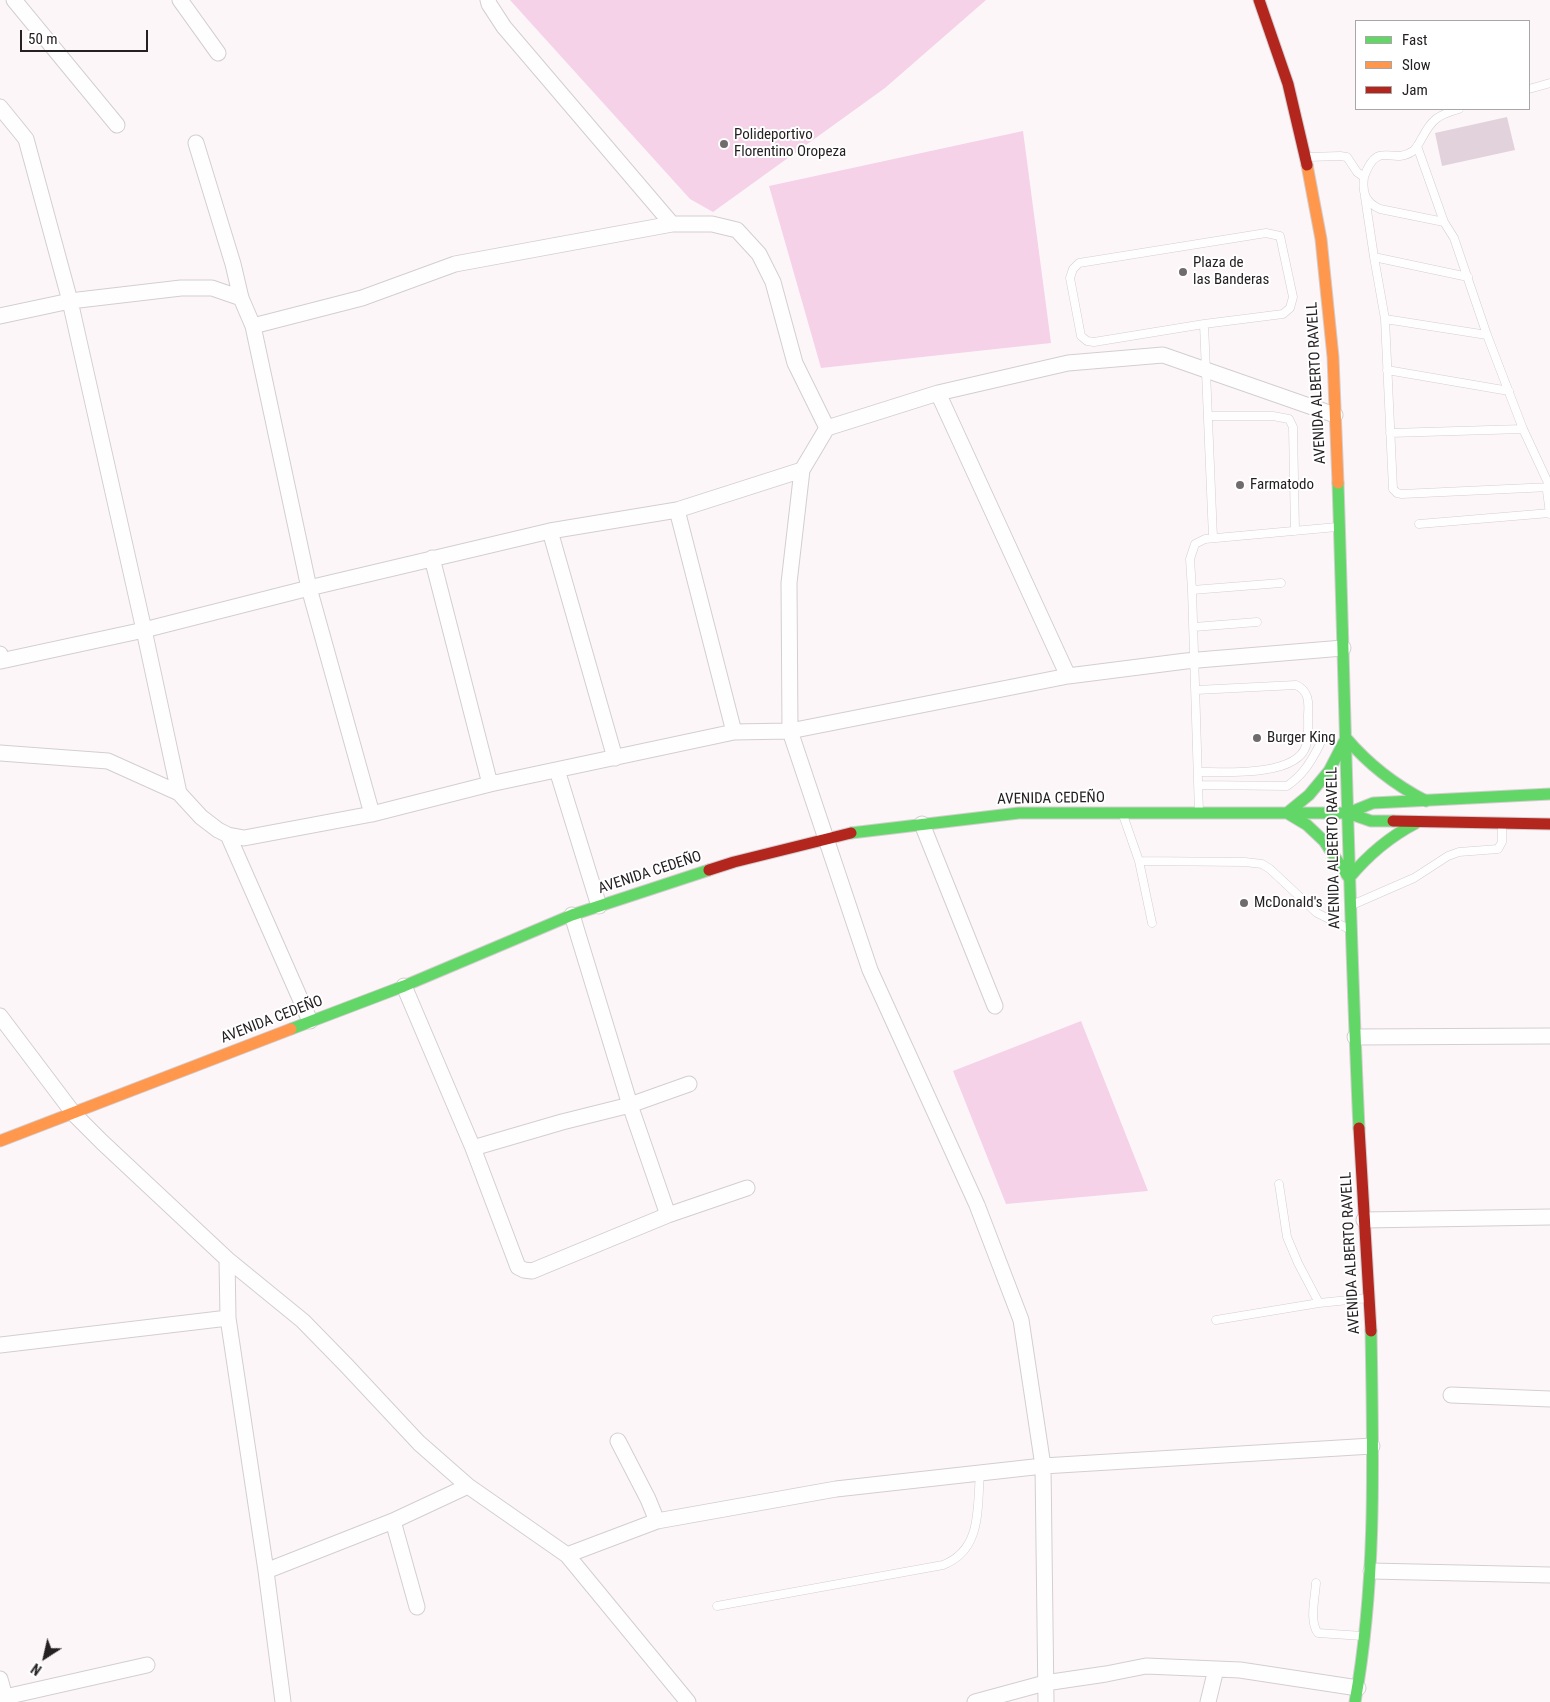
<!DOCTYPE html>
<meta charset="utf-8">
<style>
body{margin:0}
#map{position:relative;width:1550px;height:1702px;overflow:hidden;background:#fcf6f9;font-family:"Roboto Condensed",sans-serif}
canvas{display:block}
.legend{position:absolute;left:1355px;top:20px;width:175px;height:90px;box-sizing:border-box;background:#fff;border:1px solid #a8a6a7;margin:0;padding:6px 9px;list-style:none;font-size:15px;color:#252123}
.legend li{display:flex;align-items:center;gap:10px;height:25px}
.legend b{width:25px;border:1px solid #a8a6a7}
.north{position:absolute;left:20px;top:1632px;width:50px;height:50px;-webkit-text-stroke:4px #fff;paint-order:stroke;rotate:215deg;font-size:14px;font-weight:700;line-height:20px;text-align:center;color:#252123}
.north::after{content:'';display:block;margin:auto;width:18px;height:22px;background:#252123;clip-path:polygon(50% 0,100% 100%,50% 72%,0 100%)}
.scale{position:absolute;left:20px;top:30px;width:128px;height:22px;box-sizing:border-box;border:2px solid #252123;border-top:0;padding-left:6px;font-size:15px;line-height:18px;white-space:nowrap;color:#252123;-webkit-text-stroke:4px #fff;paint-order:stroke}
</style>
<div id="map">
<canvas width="1550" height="1702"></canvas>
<ul class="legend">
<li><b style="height:6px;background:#63d668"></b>Fast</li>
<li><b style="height:6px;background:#ff974d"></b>Slow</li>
<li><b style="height:6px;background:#b3261e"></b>Jam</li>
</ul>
<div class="north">N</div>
<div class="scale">50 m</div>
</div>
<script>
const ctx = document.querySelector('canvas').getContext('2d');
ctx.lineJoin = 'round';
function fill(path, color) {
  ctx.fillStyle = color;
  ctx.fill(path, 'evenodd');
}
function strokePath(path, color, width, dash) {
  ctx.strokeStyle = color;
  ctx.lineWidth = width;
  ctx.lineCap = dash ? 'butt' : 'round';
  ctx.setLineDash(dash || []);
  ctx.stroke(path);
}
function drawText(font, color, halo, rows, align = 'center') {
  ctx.font = font + ' "Roboto Condensed",sans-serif';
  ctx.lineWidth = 4;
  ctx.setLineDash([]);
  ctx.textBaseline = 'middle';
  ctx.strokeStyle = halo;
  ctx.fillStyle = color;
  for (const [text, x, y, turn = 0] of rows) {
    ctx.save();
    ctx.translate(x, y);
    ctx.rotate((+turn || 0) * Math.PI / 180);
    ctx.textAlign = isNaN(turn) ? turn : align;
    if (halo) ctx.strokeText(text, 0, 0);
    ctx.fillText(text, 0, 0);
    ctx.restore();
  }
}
fill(new Path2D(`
 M 510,0 L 986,0 L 885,88 L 713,212 L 690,199 Z
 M 1023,131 L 1051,343 L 821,368 L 769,186 Z
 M 1081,1021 L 1148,1191 L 1006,1204 L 953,1071 Z`), '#f5d2e8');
fill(new Path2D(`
 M 1507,117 L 1515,150 L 1442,166 L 1435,133 Z`), '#e2d2dc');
const lane = new Path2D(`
 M 1529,89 L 1550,83
 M 1417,146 L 1444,222
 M 1308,157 L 1340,156 L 1347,157 L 1357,172 L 1364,177 C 1362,193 1365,202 1380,209 L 1444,222 L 1454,238 L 1487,335 L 1523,429 L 1550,487
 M 1364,177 C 1378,138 1392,166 1413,151 C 1417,148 1419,143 1422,138 C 1432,119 1438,115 1459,109
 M 1365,197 L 1374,257
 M 1266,233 L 1280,236 L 1293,297 L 1290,308 L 1283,314 L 1204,324 L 1094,342 L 1087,341 L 1081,336 L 1070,278 L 1073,269 L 1079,263 Z
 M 1468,277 L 1374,257 L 1385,319 L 1393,489 L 1397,493 L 1402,494 L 1550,487 L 1547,491 L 1550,514
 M 1385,319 L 1487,335
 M 1204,324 L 1213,538
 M 1387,370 L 1509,391
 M 1208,416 L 1273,416 L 1289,419 L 1293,427 L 1295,531
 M 1390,433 L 1523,429
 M 1419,524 L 1550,513
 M 1281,583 L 1192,590 L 1190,559 L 1195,544 L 1205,539 L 1337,527
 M 1192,590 L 1199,813
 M 1194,627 L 1257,622
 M 1196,690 L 1296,685 C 1309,691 1309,702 1308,715 C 1308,724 1309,737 1306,746 C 1296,777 1224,772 1198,772
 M 1199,785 L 1287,786 C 1303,775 1311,762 1320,744
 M 1123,815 L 1139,861
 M 1352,905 L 1414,878 L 1448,856 L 1459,852 L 1498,849 L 1502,842 L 1502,825
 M 1152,923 L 1139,861 L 1245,862 L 1262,864 L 1270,869 L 1317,913 L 1349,929
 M 1279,1184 L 1287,1237 L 1298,1263 L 1319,1303 L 1368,1298
 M 1216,1320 L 1319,1303
 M 1316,1583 C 1315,1598 1309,1622 1318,1633 L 1363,1636
 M 717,1606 L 943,1565 C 982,1550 977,1509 980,1473`);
const street = new Path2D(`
 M 14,0 L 117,125
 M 180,0 L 218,53
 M 488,0 L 489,4 L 504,27 L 672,224
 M 0,107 L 26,139 L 70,301 L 144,630 L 179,793
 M 196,143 L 233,264 L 241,298
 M 0,316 L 70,301 L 181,288 L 212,288 L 241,298 L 253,326 L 362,298 L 455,264 L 672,224 L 712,224 L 737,230 L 759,254 L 773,282 L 795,363 L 827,428
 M 253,326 L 309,588 L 372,814
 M 938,393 L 1068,676
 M 802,470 L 789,583 L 790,731 L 870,970 L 977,1205 L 1021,1320 L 1043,1466 L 1046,1702
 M 677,510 L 734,732
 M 550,531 L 615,758
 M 432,558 L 490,784
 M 0,654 L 1,661 L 144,630 L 309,588 L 550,531 L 677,510 L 802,470 L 827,428 L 938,393 L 1068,363 L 1163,355 L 1335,415
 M 0,753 L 108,761 L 179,793 L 201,817 L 218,830 L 228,835 L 244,838 L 372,814 L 490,784 L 734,732 L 790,731 L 1068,676 L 1186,661 L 1343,648
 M 557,770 L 599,906
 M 922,824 L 995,1006
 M 228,835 L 310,1021
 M 572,915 L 630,1105 L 668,1215
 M 404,986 L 473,1148 L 518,1267 L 524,1270 L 532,1271 L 668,1215 L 747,1188
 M 0,1016 L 74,1114 L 102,1142 L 227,1259 L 303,1321 L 346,1365 L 419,1443 L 468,1486 L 567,1555 L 688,1702
 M 1355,1037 L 1550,1036
 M 473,1148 L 562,1122 L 630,1105 L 689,1084
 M 1364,1220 L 1550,1217
 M 227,1259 L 228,1318 L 266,1571 L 283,1702
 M 0,1345 L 228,1318
 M 1451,1395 L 1550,1399
 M 618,1441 L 648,1499 L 657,1521
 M 393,1521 L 417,1607
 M 567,1555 L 657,1521 L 836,1489 L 1043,1466 L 1372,1446
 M 266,1571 L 393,1521 L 468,1486
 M 1371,1571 L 1550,1575
 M 0,1679 L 5,1697 L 147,1665
 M 975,1702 L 1045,1683 L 1106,1674 L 1146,1666 L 1240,1670 L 1358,1688
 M 1208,1702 L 1216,1669`);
const fast = new Path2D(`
 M 1338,483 C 1345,698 1349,913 1359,1128
 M 1348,813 L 1373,803 L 1550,794
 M 1416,823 C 1389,837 1368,855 1349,878 L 1324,841 L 1307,825 L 1287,813 L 1309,795 L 1329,771 L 1346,738 C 1369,765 1395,785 1426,801
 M 851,833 L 1019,813 L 1348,813 L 1371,821 L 1393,821
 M 291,1029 L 404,986 L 572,915 L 709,870
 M 1355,1702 C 1377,1580 1373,1455 1371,1331`);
const slow = new Path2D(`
 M 1307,165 L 1321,239 L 1333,357 L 1338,483
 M 0,1141 L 291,1029`);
const jam = new Path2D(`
 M 1259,0 L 1288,84 L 1307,165
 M 1393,821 L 1550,824
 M 709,870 L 734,862 L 851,833
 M 1359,1128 L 1371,1331`);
strokePath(lane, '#d3ced0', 9);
strokePath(street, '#d3ced0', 17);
strokePath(fast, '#d3ced0', 13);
strokePath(slow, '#d3ced0', 13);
strokePath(jam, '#d3ced0', 13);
strokePath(lane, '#fffefe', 8);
strokePath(street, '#fffefe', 15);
strokePath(fast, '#63d668', 11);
strokePath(slow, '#ff974d', 11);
strokePath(jam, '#b3261e', 11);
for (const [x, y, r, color] of [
 [724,144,5,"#706c6e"],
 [1183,272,5,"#706c6e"],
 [1240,485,5,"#706c6e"],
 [1257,738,5,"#706c6e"],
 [1244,903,5,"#706c6e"]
]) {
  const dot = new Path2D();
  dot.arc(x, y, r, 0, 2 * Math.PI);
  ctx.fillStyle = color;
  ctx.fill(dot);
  strokePath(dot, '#fff', 2);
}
drawText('15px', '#252123', '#fff', [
 ["Polideportivo",734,135],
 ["Florentino Oropeza",734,152],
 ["Plaza de",1193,263],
 ["las Banderas",1193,280],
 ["Farmatodo",1250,485],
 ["Burger King",1267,738],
 ["McDonald's",1254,903]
], 'left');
drawText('15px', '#252123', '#fff', [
 ["AVENIDA ALBERTO RAVELL",1317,383,-93],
 ["AVENIDA CEDEÑO",1051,799,-1],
 ["AVENIDA ALBERTO RAVELL",1334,848,-91],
 ["AVENIDA CEDEÑO",650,873,-18],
 ["AVENIDA CEDEÑO",272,1020,-21],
 ["AVENIDA ALBERTO RAVELL",1351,1253,-93]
]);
</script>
